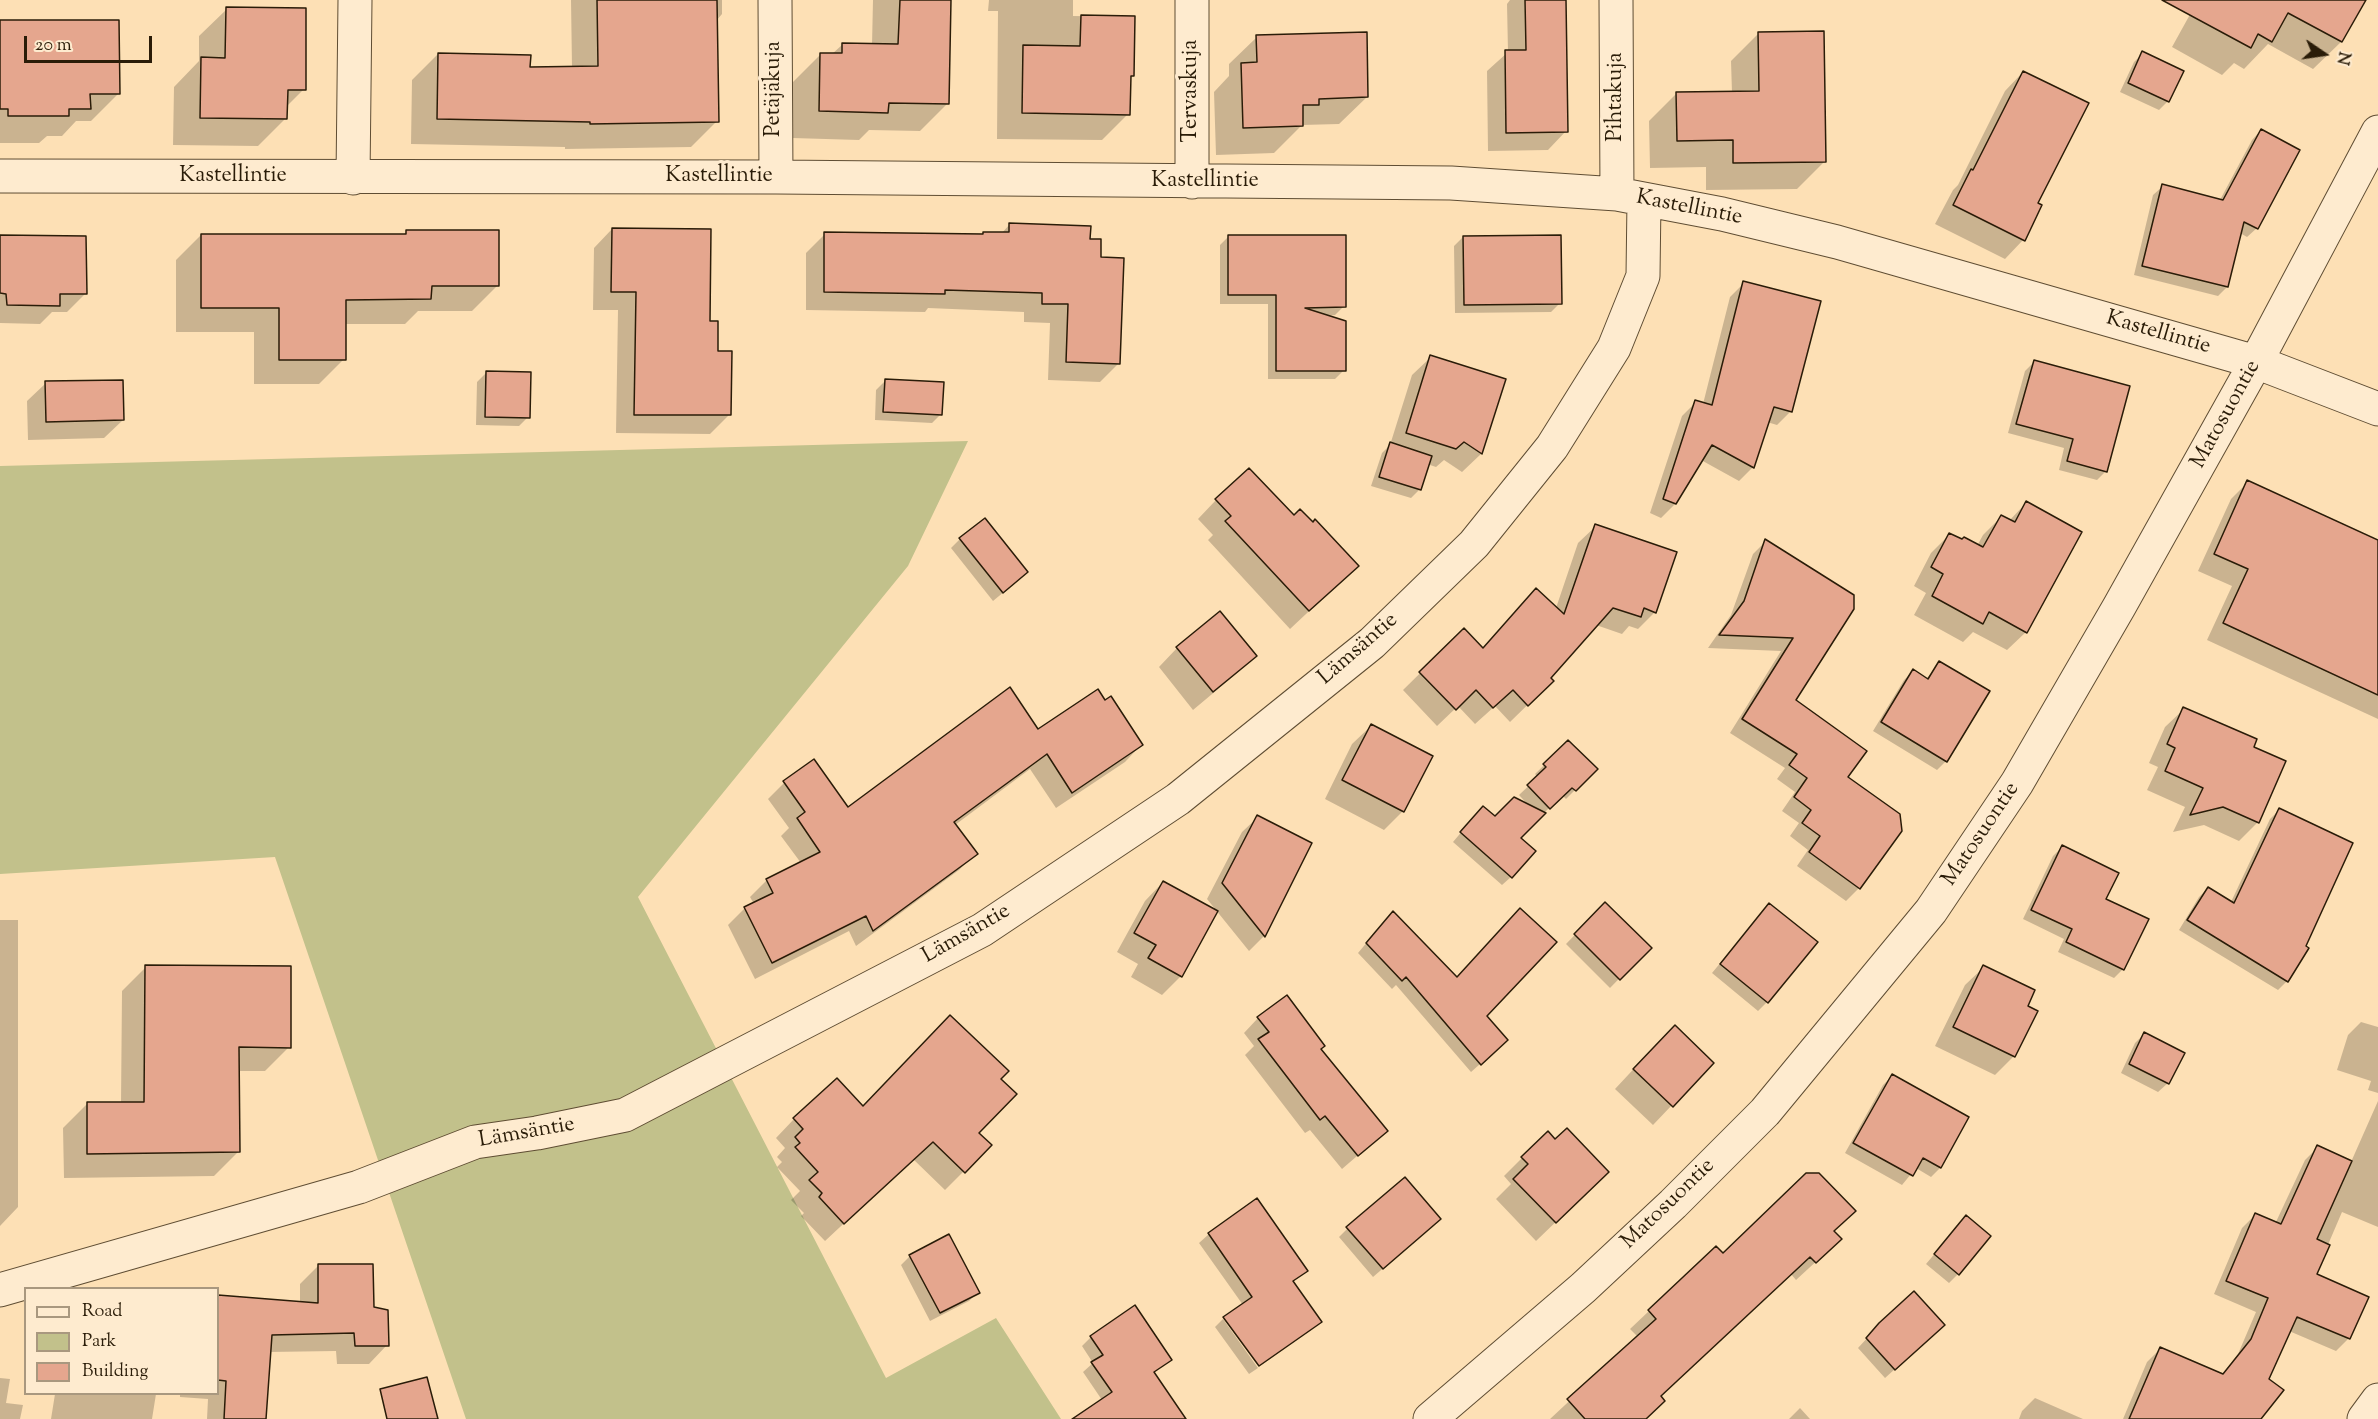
<!DOCTYPE html>
<meta charset="utf-8">
<style>
body{margin:0}
#map{position:relative;width:2378px;height:1419px;overflow:hidden;background:#fde0b5;font-family:"Sorts Mill Goudy",serif}
canvas{display:block}
.legend{position:absolute;left:24px;top:1287px;width:195px;height:108px;box-sizing:border-box;background:#feebcf;border:2px solid #a9987f;margin:0;padding:8px 10px;list-style:none;font-size:18px;color:#2a1c08}
.legend li{display:flex;align-items:center;gap:12px;height:30px}
.legend b{width:30px;border:2px solid #a9987f}
.north{position:absolute;left:2294px;top:24px;width:60px;height:60px;-webkit-text-stroke:4px #feebcf;paint-order:stroke;rotate:103deg;font-size:16px;font-weight:700;line-height:24px;text-align:center;color:#2a1c08}
.north::after{content:'';display:block;margin:auto;width:21px;height:27px;background:#2a1c08;clip-path:polygon(50% 0,100% 100%,50% 72%,0 100%)}
.scale{position:absolute;left:24px;top:36px;width:128px;height:27px;box-sizing:border-box;border:3px solid #2a1c08;border-top:0;padding-left:8px;font-size:18px;line-height:21px;white-space:nowrap;color:#2a1c08;-webkit-text-stroke:4px #feebcf;paint-order:stroke}
</style>
<div id="map">
<canvas width="2378" height="1419"></canvas>
<ul class="legend">
<li><b style="height:8px;background:#feebcf"></b>Road</li>
<li><b style="height:16px;background:#c2c18b"></b>Park</li>
<li><b style="height:16px;background:#e5a68e"></b>Building</li>
</ul>
<div class="north">N</div>
<div class="scale">20 m</div>
</div>
<script>
const ctx = document.querySelector('canvas').getContext('2d');
ctx.lineJoin = 'round';
function fill(path, color) {
  ctx.fillStyle = color;
  ctx.fill(path, 'evenodd');
}
function strokePath(path, color, width, dash) {
  ctx.strokeStyle = color;
  ctx.lineWidth = width;
  ctx.lineCap = dash ? 'butt' : 'round';
  ctx.setLineDash(dash || []);
  ctx.stroke(path);
}
function drawText(font, color, halo, rows, align = 'center') {
  ctx.font = font + ' "Sorts Mill Goudy",serif';
  ctx.lineWidth = 6;
  ctx.setLineDash([]);
  ctx.textBaseline = 'middle';
  ctx.strokeStyle = halo;
  ctx.fillStyle = color;
  for (const [text, x, y, turn = 0] of rows) {
    ctx.save();
    ctx.translate(x, y);
    ctx.rotate((+turn || 0) * Math.PI / 180);
    ctx.textAlign = isNaN(turn) ? turn : align;
    if (halo) ctx.strokeText(text, 0, 0);
    ctx.fillText(text, 0, 0);
    ctx.restore();
  }
}
fill(new Path2D(`
 M 968,441 L 908,566 L 638,897 L 886,1378 L 996,1318 L 1061,1419 L 466,1419 L 275,857 L 0,874 L 0,466 Z`), '#c2c18b');
fill(new Path2D(`
 M 571,0 L 722,0 L 722,14 L 716,21 L 717,121 L 691,147 L 565,149 L 565,147 L 411,144 L 412,80 L 438,54 L 529,69 L 572,68 Z
 M 873,0 L 950,0 L 947,104 L 920,131 L 869,130 L 859,140 L 792,138 L 793,82 L 821,54 L 832,54 L 842,45 L 872,45 Z
 M 989,0 L 1073,0 L 1073,16 L 1134,17 L 1133,75 L 1129,78 L 1128,114 L 1102,140 L 997,139 L 998,11 L 988,11 Z
 M 1510,0 L 1564,0 L 1566,131 L 1548,150 L 1488,151 L 1487,71 L 1508,52 L 1507,4 Z
 M 2198,0 L 2362,0 L 2364,1 L 2341,42 L 2313,69 L 2268,44 L 2244,69 L 2234,63 L 2222,75 L 2172,47 Z
 M 227,9 L 304,89 L 286,107 L 286,118 L 258,146 L 173,145 L 174,87 L 199,61 L 199,36 Z
 M 0,22 L 118,94 L 91,121 L 76,121 L 62,136 L 47,136 L 39,143 L 0,143 Z
 M 1759,33 L 1825,161 L 1797,189 L 1706,190 L 1706,167 L 1650,168 L 1649,121 L 1677,93 L 1732,93 L 1731,61 Z
 M 1257,37 L 1367,97 L 1339,124 L 1302,125 L 1274,153 L 1216,155 L 1214,92 L 1229,76 L 1229,64 Z
 M 2143,53 L 2168,101 L 2159,110 L 2120,92 L 2134,62 Z
 M 2023,72 L 2036,204 L 2023,240 L 2005,259 L 1935,224 L 1953,190 L 1958,185 L 2005,91 Z
 M 2261,130 L 2257,228 L 2247,237 L 2240,233 L 2227,287 L 2218,296 L 2134,275 L 2153,195 L 2163,186 L 2220,200 L 2252,140 Z
 M 1010,224 L 1089,240 L 1099,259 L 1119,363 L 1100,382 L 1048,380 L 1050,323 L 1024,322 L 1024,312 L 928,308 L 925,312 L 806,310 L 806,253 L 825,234 L 981,236 L 984,233 L 1001,234 Z
 M 612,229 L 716,353 L 729,415 L 710,434 L 616,433 L 618,310 L 593,310 L 594,248 Z
 M 407,231 L 497,286 L 472,311 L 418,311 L 405,324 L 344,324 L 344,359 L 319,384 L 254,384 L 254,332 L 176,332 L 176,260 L 201,235 L 403,235 Z
 M 1229,236 L 1344,306 L 1335,315 L 1326,316 L 1344,370 L 1335,379 L 1268,379 L 1268,304 L 1220,304 L 1220,245 Z
 M 0,237 L 86,293 L 67,312 L 52,312 L 40,324 L 0,323 Z
 M 1463,237 L 1560,303 L 1551,312 L 1455,313 L 1454,246 Z
 M 1744,283 L 1791,411 L 1777,425 L 1767,422 L 1753,467 L 1739,481 L 1701,460 L 1675,504 L 1661,518 L 1650,513 L 1682,416 L 1696,402 L 1703,404 L 1730,297 Z
 M 1431,357 L 1504,380 L 1481,454 L 1462,472 L 1444,460 L 1436,467 L 1427,464 L 1420,489 L 1411,498 L 1371,486 L 1382,453 L 1390,445 L 1412,375 Z
 M 2034,362 L 2106,471 L 2097,480 L 2059,470 L 2064,448 L 2008,433 L 2025,371 Z
 M 486,373 L 528,417 L 519,426 L 476,425 L 477,382 Z
 M 885,381 L 941,414 L 932,423 L 875,420 L 876,390 Z
 M 46,383 L 123,420 L 104,438 L 28,440 L 27,401 Z
 M 2248,482 L 2378,541 L 2378,719 L 2207,640 L 2232,586 L 2198,571 L 2231,499 Z
 M 1216,500 L 1338,584 L 1290,629 L 1208,540 L 1213,535 L 1198,519 Z
 M 2026,503 L 2026,632 L 2007,650 L 1973,632 L 1963,642 L 1914,615 L 1926,593 L 1914,586 L 1931,553 L 1950,534 L 1977,546 L 1983,535 L 2001,517 L 2009,521 Z
 M 1596,526 L 1655,612 L 1638,629 L 1629,626 L 1622,634 L 1596,625 L 1549,678 L 1552,681 L 1510,722 L 1495,706 L 1475,724 L 1458,706 L 1437,726 L 1403,690 L 1464,630 L 1482,649 L 1536,590 L 1556,608 L 1578,543 Z
 M 960,539 L 1017,581 L 993,601 L 951,548 Z
 M 1766,541 L 1852,596 L 1794,700 L 1846,777 L 1859,888 L 1846,901 L 1797,866 L 1808,850 L 1790,836 L 1799,823 L 1782,811 L 1795,792 L 1777,779 L 1785,768 L 1730,733 L 1781,651 L 1708,648 L 1731,615 L 1753,554 Z
 M 1177,648 L 1255,655 L 1236,674 L 1193,710 L 1159,667 Z
 M 1940,663 L 1987,692 L 1946,761 L 1937,770 L 1873,731 L 1904,680 L 1913,671 L 1926,679 Z
 M 2184,709 L 2252,748 L 2258,822 L 2239,841 L 2204,825 L 2173,832 L 2185,807 L 2147,790 L 2158,767 L 2149,763 L 2165,727 Z
 M 1371,726 L 1403,811 L 1384,830 L 1325,799 L 1352,744 Z
 M 1038,731 L 1141,745 L 1125,762 L 1056,808 L 1030,769 L 955,825 L 976,853 L 959,870 L 856,946 L 849,931 L 755,979 L 728,925 L 745,908 L 754,904 L 750,897 L 766,881 L 801,863 L 781,836 L 789,828 L 768,799 L 784,783 L 848,809 Z
 M 1568,742 L 1596,769 L 1566,799 L 1562,795 L 1519,838 L 1511,877 L 1502,885 L 1453,842 L 1474,817 L 1495,818 L 1529,806 L 1519,795 L 1538,777 L 1535,774 Z
 M 2279,810 L 2304,946 L 2287,981 L 2278,990 L 2179,930 L 2199,897 L 2208,888 L 2231,902 L 2270,819 Z
 M 1258,817 L 1310,844 L 1264,936 L 1249,951 L 1207,899 L 1242,832 Z
 M 2062,847 L 2104,899 L 2123,969 L 2114,978 L 2058,952 L 2064,939 L 2023,919 L 2053,856 Z
 M 1163,882 L 1181,976 L 1162,995 L 1131,977 L 1138,964 L 1117,952 L 1145,901 Z
 M 1605,904 L 1649,948 L 1610,988 L 1566,944 Z
 M 1761,914 L 1767,1002 L 1758,1011 L 1712,973 Z
 M 0,920 L 18,920 L 18,1207 L 0,1226 Z
 M 1384,922 L 1485,1016 L 1497,1049 L 1471,1072 L 1396,985 L 1392,989 L 1358,953 Z
 M 146,967 L 289,1047 L 265,1071 L 237,1071 L 238,1152 L 214,1176 L 64,1178 L 63,1128 L 87,1104 L 121,1103 L 122,991 Z
 M 1984,967 L 2026,1007 L 2036,1012 L 2014,1056 L 1995,1075 L 1935,1046 L 1965,985 Z
 M 1258,1018 L 1319,1050 L 1386,1131 L 1342,1169 L 1310,1130 L 1305,1133 L 1245,1055 L 1254,1046 L 1244,1033 Z
 M 2361,1022 L 2378,1027 L 2378,1093 L 2368,1090 L 2371,1081 L 2337,1070 L 2348,1035 Z
 M 2144,1034 L 2168,1083 L 2158,1092 L 2121,1073 L 2135,1043 Z
 M 1656,1045 L 1712,1063 L 1653,1125 L 1615,1089 Z
 M 1892,1076 L 1940,1168 L 1931,1177 L 1916,1168 L 1902,1185 L 1845,1153 L 1883,1085 Z
 M 999,1079 L 977,1133 L 990,1145 L 945,1190 L 913,1159 L 825,1241 L 801,1216 L 804,1213 L 791,1200 L 800,1191 L 777,1167 L 782,1162 L 777,1157 L 785,1148 L 776,1138 L 794,1119 L 862,1107 Z
 M 2378,1101 L 2378,1227 L 2342,1212 L 2315,1275 L 2349,1338 L 2336,1351 L 2289,1331 L 2267,1379 L 2259,1419 L 2123,1419 L 2147,1362 L 2160,1349 L 2222,1375 L 2238,1354 L 2256,1312 L 2214,1294 L 2242,1228 L 2255,1215 L 2275,1224 L 2305,1160 L 2318,1147 L 2351,1162 Z
 M 1555,1142 L 1588,1191 L 1536,1241 L 1496,1199 L 1511,1184 L 1504,1176 L 1522,1158 Z
 M 1256,1200 L 1306,1271 L 1292,1283 L 1320,1321 L 1311,1330 L 1260,1366 L 1225,1318 L 1243,1305 L 1199,1243 L 1209,1234 Z
 M 1966,1217 L 1958,1274 L 1949,1283 L 1926,1264 Z
 M 1348,1228 L 1430,1228 L 1373,1277 L 1339,1237 Z
 M 1833,1232 L 1821,1257 L 1796,1280 L 1791,1274 L 1659,1397 L 1645,1419 L 1550,1419 L 1638,1337 L 1630,1329 L 1649,1311 L 1723,1255 Z
 M 910,1256 L 978,1292 L 969,1301 L 930,1321 L 901,1265 Z
 M 318,1266 L 372,1308 L 387,1345 L 369,1364 L 337,1364 L 336,1351 L 269,1352 L 264,1419 L 207,1419 L 208,1399 L 180,1397 L 180,1394 L 218,1394 L 218,1297 L 300,1303 L 300,1284 Z
 M 1223,1319 L 1258,1368 L 1249,1374 L 1215,1327 Z
 M 1880,1324 L 1934,1334 L 1885,1378 L 1858,1348 Z
 M 1091,1337 L 1170,1359 L 1153,1374 L 1180,1419 L 1081,1419 L 1102,1400 L 1083,1372 L 1093,1363 L 1082,1346 Z
 M 0,1378 L 10,1379 L 6,1403 L 23,1405 L 20,1419 L 0,1419 Z
 M 55,1394 L 156,1394 L 152,1419 L 51,1419 Z
 M 2035,1398 L 2083,1419 L 2019,1419 L 2022,1411 Z
 M 1800,1408 L 1810,1419 L 1789,1419 Z`), '#0003');
const building = new Path2D(`
 M 597,0 L 717,0 L 719,122 L 590,124 L 590,122 L 437,119 L 438,53 L 531,55 L 530,67 L 598,66 Z
 M 900,0 L 951,0 L 949,104 L 889,103 L 888,113 L 819,111 L 820,53 L 842,53 L 842,43 L 898,44 Z
 M 1525,0 L 1566,0 L 1568,132 L 1506,133 L 1505,50 L 1526,50 Z
 M 2162,0 L 2366,0 L 2342,42 L 2288,13 L 2272,42 L 2258,34 L 2251,48 Z
 M 226,7 L 306,8 L 306,90 L 288,90 L 287,119 L 200,118 L 201,57 L 225,58 Z
 M 1081,15 L 1135,16 L 1134,76 L 1131,76 L 1130,115 L 1022,113 L 1023,45 L 1080,46 Z
 M 0,20 L 119,20 L 120,94 L 90,94 L 91,109 L 69,109 L 69,116 L 8,116 L 8,109 L 0,109 Z
 M 1824,31 L 1826,162 L 1733,163 L 1733,140 L 1677,141 L 1676,92 L 1759,91 L 1758,32 Z
 M 1367,32 L 1368,97 L 1319,99 L 1319,105 L 1303,105 L 1303,126 L 1243,128 L 1241,63 L 1257,62 L 1256,35 Z
 M 2142,51 L 2184,71 L 2169,102 L 2128,83 Z
 M 2023,71 L 2089,103 L 2038,203 L 2042,205 L 2025,241 L 1953,205 L 1971,169 L 1973,170 Z
 M 2261,129 L 2300,150 L 2258,229 L 2244,222 L 2228,287 L 2142,266 L 2162,184 L 2223,200 Z
 M 1009,223 L 1091,226 L 1090,239 L 1101,239 L 1101,257 L 1124,258 L 1120,364 L 1066,362 L 1068,304 L 1042,304 L 1042,293 L 945,290 L 945,294 L 824,292 L 824,232 L 983,234 L 983,232 L 1009,232 Z
 M 612,228 L 711,229 L 710,321 L 718,321 L 718,351 L 732,351 L 731,415 L 634,415 L 636,292 L 611,292 Z
 M 406,230 L 499,230 L 499,286 L 432,286 L 431,299 L 346,300 L 346,360 L 279,360 L 279,308 L 201,308 L 201,234 L 406,234 Z
 M 0,235 L 86,236 L 87,294 L 60,294 L 60,306 L 7,305 L 6,294 L 0,293 Z
 M 1228,235 L 1346,235 L 1346,307 L 1305,308 L 1346,321 L 1346,371 L 1276,371 L 1276,295 L 1228,295 Z
 M 1561,235 L 1562,304 L 1464,305 L 1463,236 Z
 M 1743,281 L 1821,301 L 1792,412 L 1774,407 L 1754,468 L 1712,445 L 1676,504 L 1663,499 L 1695,400 L 1712,405 Z
 M 1430,355 L 1506,379 L 1482,454 L 1464,442 L 1456,449 L 1406,433 Z
 M 2034,360 L 2130,386 L 2107,472 L 2067,461 L 2073,439 L 2016,424 Z
 M 486,371 L 531,372 L 530,418 L 485,417 Z
 M 885,379 L 944,382 L 942,415 L 883,412 Z
 M 123,380 L 124,420 L 46,422 L 45,381 Z
 M 1390,442 L 1432,456 L 1421,490 L 1379,477 Z
 M 1249,468 L 1294,515 L 1300,509 L 1313,522 L 1315,519 L 1359,566 L 1309,611 L 1225,521 L 1231,516 L 1215,499 Z
 M 2247,480 L 2378,540 L 2378,695 L 2223,623 L 2248,569 L 2214,554 Z
 M 2026,501 L 2082,532 L 2027,633 L 1989,612 L 1983,624 L 1932,596 L 1943,574 L 1931,567 L 1949,533 L 1962,539 L 1964,537 L 1983,547 L 2001,515 L 2015,522 Z
 M 985,518 L 1028,572 L 1003,593 L 959,538 Z
 M 1595,524 L 1677,552 L 1656,613 L 1644,608 L 1641,617 L 1613,608 L 1551,678 L 1554,681 L 1528,706 L 1513,690 L 1493,708 L 1476,690 L 1456,710 L 1419,672 L 1464,628 L 1483,648 L 1536,588 L 1564,614 Z
 M 1765,539 L 1854,595 L 1854,609 L 1796,700 L 1867,751 L 1848,777 L 1900,814 L 1902,831 L 1860,889 L 1809,852 L 1820,836 L 1802,823 L 1811,810 L 1794,797 L 1807,778 L 1789,765 L 1797,754 L 1742,719 L 1793,638 L 1719,635 L 1744,601 Z
 M 1220,611 L 1257,656 L 1213,692 L 1176,647 Z
 M 1939,661 L 1990,691 L 1947,762 L 1881,722 L 1913,669 L 1928,679 Z
 M 1010,687 L 1038,729 L 1098,689 L 1105,700 L 1111,696 L 1143,745 L 1072,793 L 1047,754 L 954,822 L 978,854 L 873,931 L 866,916 L 772,963 L 744,907 L 773,893 L 766,879 L 820,852 L 797,818 L 805,812 L 783,781 L 814,759 L 848,807 Z
 M 2183,707 L 2257,739 L 2254,747 L 2286,761 L 2259,823 L 2223,807 L 2190,815 L 2203,788 L 2165,771 L 2175,748 L 2167,744 Z
 M 1371,724 L 1433,756 L 1404,812 L 1342,780 Z
 M 1568,740 L 1598,769 L 1576,791 L 1572,788 L 1550,809 L 1527,785 L 1546,767 L 1543,764 Z
 M 1514,797 L 1546,813 L 1521,838 L 1536,851 L 1512,878 L 1460,832 L 1483,806 L 1495,816 Z
 M 2279,808 L 2353,843 L 2306,946 L 2309,948 L 2288,982 L 2187,920 L 2208,887 L 2234,903 Z
 M 1257,815 L 1312,843 L 1265,937 L 1222,883 Z
 M 2062,845 L 2119,873 L 2106,899 L 2149,919 L 2124,970 L 2066,942 L 2072,929 L 2031,910 Z
 M 1163,881 L 1218,911 L 1182,977 L 1148,958 L 1156,945 L 1134,933 Z
 M 1605,902 L 1652,948 L 1620,980 L 1574,934 Z
 M 1769,903 L 1818,942 L 1768,1003 L 1720,964 Z
 M 1520,908 L 1557,942 L 1487,1016 L 1508,1040 L 1481,1065 L 1406,977 L 1402,981 L 1366,943 L 1393,911 L 1457,977 Z
 M 145,965 L 291,966 L 291,1048 L 239,1047 L 240,1152 L 87,1154 L 87,1102 L 144,1102 Z
 M 1983,965 L 2035,990 L 2028,1006 L 2038,1011 L 2015,1057 L 1953,1027 Z
 M 1287,995 L 1325,1046 L 1321,1049 L 1388,1131 L 1358,1156 L 1325,1116 L 1320,1120 L 1258,1039 L 1269,1032 L 1257,1017 Z
 M 950,1015 L 1009,1071 L 1001,1079 L 1017,1094 L 979,1133 L 992,1145 L 965,1173 L 933,1142 L 844,1224 L 819,1197 L 822,1193 L 809,1180 L 818,1172 L 795,1147 L 800,1143 L 795,1137 L 803,1129 L 793,1118 L 837,1078 L 863,1106 Z
 M 1675,1025 L 1714,1063 L 1673,1107 L 1633,1069 Z
 M 2144,1032 L 2185,1053 L 2169,1084 L 2129,1064 Z
 M 1892,1074 L 1969,1117 L 1941,1168 L 1923,1158 L 1913,1176 L 1853,1143 Z
 M 1567,1128 L 1609,1172 L 1556,1223 L 1513,1179 L 1528,1164 L 1521,1157 L 1548,1131 L 1555,1139 Z
 M 2317,1145 L 2352,1161 L 2317,1239 L 2330,1245 L 2317,1274 L 2369,1297 L 2350,1339 L 2297,1317 L 2269,1379 L 2284,1390 L 2261,1419 L 2129,1419 L 2160,1347 L 2223,1374 L 2251,1339 L 2268,1298 L 2226,1281 L 2255,1213 L 2281,1224 Z
 M 1806,1173 L 1819,1173 L 1856,1211 L 1834,1231 L 1842,1239 L 1816,1263 L 1810,1257 L 1661,1396 L 1665,1401 L 1646,1419 L 1585,1419 L 1567,1399 L 1656,1319 L 1648,1310 L 1716,1246 L 1723,1253 Z
 M 1405,1177 L 1441,1219 L 1383,1269 L 1346,1227 Z
 M 1257,1198 L 1308,1271 L 1293,1281 L 1322,1322 L 1259,1366 L 1223,1317 L 1252,1297 L 1208,1233 Z
 M 1966,1215 L 1991,1236 L 1959,1275 L 1934,1254 Z
 M 949,1234 L 980,1293 L 940,1313 L 909,1255 Z
 M 318,1264 L 373,1264 L 374,1307 L 388,1310 L 389,1346 L 355,1346 L 354,1333 L 272,1335 L 266,1419 L 224,1419 L 226,1381 L 218,1380 L 218,1295 L 318,1303 Z
 M 1914,1291 L 1945,1325 L 1895,1370 L 1866,1338 L 1879,1323 Z
 M 1135,1305 L 1172,1360 L 1154,1372 L 1186,1419 L 1072,1419 L 1112,1392 L 1091,1362 L 1103,1355 L 1090,1336 Z
 M 427,1377 L 438,1419 L 387,1419 L 380,1389 Z`);
fill(building, '#e5a68e');
strokePath(building, '#2a1c08', 1.5);
const minor = new Path2D(`
 M 775,0 L 776,177
 M 1616,0 L 1617,194
 M 0,176 L 776,177 L 1451,183 L 1617,194 L 1722,214 L 1837,242 L 2256,362 L 2378,409
 M 353,178 L 355,0
 M 1192,182 L 1192,0
 M 0,1290 L 359,1187 L 475,1142 L 537,1133 L 625,1115 L 982,930 L 1178,799 L 1372,643 L 1474,544 L 1552,447 L 1614,348 L 1643,276 L 1644,200
 M 1430,1419 L 1583,1288 L 1673,1204 L 1765,1112 L 1931,911 L 2017,783 L 2119,607 L 2256,362 L 2378,132
 M 2364,1419 L 2378,1400`);
strokePath(minor, '#5f4d33', 35);
strokePath(minor, '#feebcf', 33);
drawText('22px', '#2a1c08', '#feebcf', [
 ["Petäjäkuja",775,89,-90],
 ["Tervaskuja",1192,91,-90],
 ["Pihtakuja",1617,97,-90],
 ["Kastellintie",233,177],
 ["Kastellintie",719,177],
 ["Kastellintie",1205,182],
 ["Kastellintie",1689,209,11],
 ["Kastellintie",2158,334,16],
 ["Matosuontie",2227,415,-61],
 ["Lämsäntie",1359,650,-41],
 ["Matosuontie",1982,835,-56],
 ["Lämsäntie",967,935,-30],
 ["Lämsäntie",527,1134,-10],
 ["Matosuontie",1669,1205,-44]
]);
</script>
